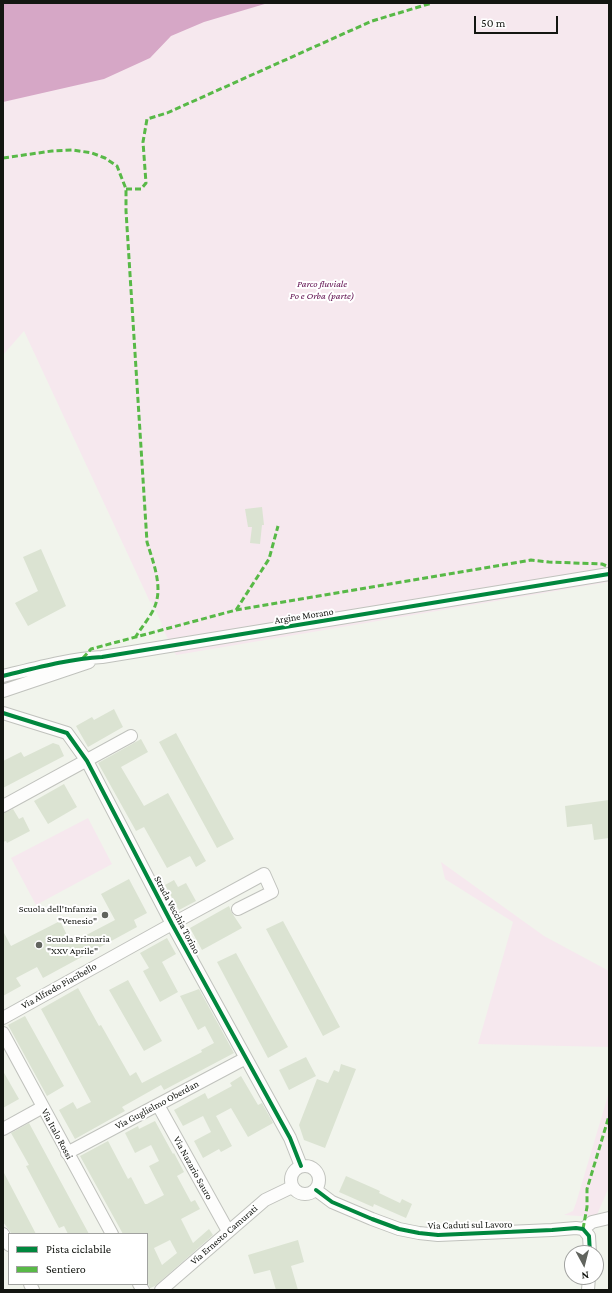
<!DOCTYPE html>
<style>
body{margin:0}
#map{position:relative;width:612px;height:1293px;overflow:hidden;background:#f1f4ec;font-family:"Crimson Pro",serif}
canvas{display:block}
.frame{position:absolute;inset:0;border:4px solid #131611;pointer-events:none}
.legend{position:absolute;left:8px;top:1233px;width:140px;height:52px;box-sizing:border-box;background:#fff;border:1px solid #a1a2a0;margin:0;padding:5px 7px;list-style:none;font-size:12px;color:#131611}
.legend li{display:flex;align-items:center;gap:8px;height:20px}
.legend b{width:20px;border:1px solid #a1a2a0}
.north{position:absolute;left:564px;top:1245px;width:40px;height:40px;box-sizing:border-box;background:#fff;border:1px solid #a1a2a0;border-radius:50%;rotate:173deg;font-size:11px;font-weight:700;line-height:16px;text-align:center;color:#131611}
.north::after{content:'';display:block;margin:auto;width:14px;height:18px;background:#61645e;clip-path:polygon(50% 0,100% 100%,50% 72%,0 100%)}
.scale{position:absolute;left:474px;top:16px;width:84px;height:18px;box-sizing:border-box;border:2px solid #131611;border-top:0;padding-left:5px;font-size:12px;line-height:14px;white-space:nowrap;color:#131611;-webkit-text-stroke:3px #fff;paint-order:stroke}
</style>
<div id="map">
<canvas width="612" height="1293"></canvas>
<div class="frame"></div>
<ul class="legend">
<li><b style="height:5px;background:#00873e"></b>Pista ciclabile</li>
<li><b style="height:5px;background:#58b947"></b>Sentiero</li>
</ul>
<div class="north">N</div>
<div class="scale">50 m</div>
</div>
<script>
const ctx = document.querySelector('canvas').getContext('2d');
ctx.lineJoin = 'round';
function fill(path, color) {
  ctx.fillStyle = color;
  ctx.fill(path, 'evenodd');
}
function strokePath(path, color, width, dash) {
  ctx.strokeStyle = color;
  ctx.lineWidth = width;
  ctx.lineCap = dash ? 'butt' : 'round';
  ctx.setLineDash(dash || []);
  ctx.stroke(path);
}
function drawText(font, color, halo, rows, align = 'center') {
  ctx.font = font + ' "Crimson Pro",serif';
  ctx.lineWidth = 4;
  ctx.setLineDash([]);
  ctx.textBaseline = 'middle';
  ctx.strokeStyle = halo;
  ctx.fillStyle = color;
  for (const [text, x, y, turn = 0] of rows) {
    ctx.save();
    ctx.translate(x, y);
    ctx.rotate((+turn || 0) * Math.PI / 180);
    ctx.textAlign = isNaN(turn) ? turn : align;
    if (halo) ctx.strokeText(text, 0, 0);
    ctx.fillText(text, 0, 0);
    ctx.restore();
  }
}
fill(new Path2D(`
 M 3,3 L 609,3 L 609,582 L 176,655 L 161,625 L 162,624 L 151,601 L 150,602 L 24,331 L 3,355 Z
 M 88,818 L 112,864 L 36,905 L 11,858 Z
 M 441,862 L 544,936 L 609,971 L 609,1047 L 478,1044 L 513,922 L 445,879 Z
 M 609,1092 L 609,1187 L 596,1217 L 564,1215 L 573,1211 L 576,1203 Z`), '#f6e8ee');
fill(new Path2D(`
 M 3,3 L 268,3 L 204,22 L 171,36 L 150,58 L 104,79 L 3,102 Z`), '#d6a7c6');
fill(new Path2D(`
 M 262,507 L 264,525 L 262,525 L 260,544 L 250,543 L 252,527 L 248,527 L 245,509 Z
 M 41,549 L 66,606 L 28,626 L 15,603 L 38,591 L 23,557 Z
 M 114,709 L 123,727 L 88,747 L 76,726 L 92,717 L 94,720 Z
 M 176,733 L 234,839 L 217,848 L 159,742 Z
 M 141,739 L 148,752 L 121,767 L 144,806 L 168,793 L 206,861 L 196,867 L 190,856 L 167,868 L 144,827 L 136,831 L 98,763 Z
 M 53,743 L 59,745 L 64,756 L 3,788 L 3,761 L 21,752 L 24,757 Z
 M 64,784 L 77,807 L 48,824 L 34,801 Z
 M 609,800 L 609,838 L 594,840 L 592,824 L 567,827 L 565,806 Z
 M 13,809 L 19,819 L 23,817 L 30,831 L 7,843 L 6,841 L 3,842 L 3,813 Z
 M 129,879 L 147,913 L 134,920 L 137,927 L 43,978 L 37,967 L 16,978 L 21,986 L 3,996 L 3,931 L 11,946 L 60,921 L 67,935 L 68,934 L 73,942 L 115,920 L 101,894 Z
 M 174,880 L 178,887 L 186,883 L 196,901 L 179,910 L 165,885 Z
 M 229,906 L 232,913 L 242,928 L 202,950 L 190,928 Z
 M 283,921 L 340,1027 L 323,1036 L 266,929 Z
 M 167,938 L 176,954 L 162,962 L 178,992 L 160,1002 L 143,971 L 149,968 L 140,953 Z
 M 236,953 L 288,1047 L 268,1058 L 217,962 Z
 M 128,980 L 162,1041 L 144,1051 L 109,990 Z
 M 78,988 L 99,1026 L 101,1025 L 130,1076 L 136,1072 L 142,1083 L 202,1052 L 201,1050 L 214,1043 L 205,1026 L 198,1030 L 180,996 L 199,989 L 234,1053 L 164,1090 L 161,1085 L 122,1107 L 125,1111 L 75,1139 L 59,1110 L 73,1102 L 77,1109 L 91,1102 L 41,1009 Z
 M 25,1016 L 64,1086 L 47,1096 L 8,1025 Z
 M 306,1057 L 316,1076 L 289,1090 L 279,1070 Z
 M 341,1064 L 356,1069 L 325,1148 L 304,1140 L 299,1125 L 317,1079 L 328,1083 L 334,1070 L 339,1072 Z
 M 3,1071 L 19,1099 L 3,1108 Z
 M 241,1076 L 258,1105 L 262,1103 L 273,1123 L 248,1137 L 231,1108 L 216,1116 L 232,1146 L 221,1152 L 219,1149 L 203,1158 L 194,1141 L 211,1132 L 203,1116 L 183,1126 L 174,1110 L 205,1093 L 208,1099 L 232,1086 L 230,1083 Z
 M 155,1121 L 173,1154 L 174,1153 L 184,1172 L 177,1176 L 191,1202 L 195,1200 L 200,1209 L 181,1219 L 193,1243 L 209,1229 L 213,1235 L 155,1286 L 150,1288 L 147,1281 L 147,1234 L 123,1234 L 80,1156 L 108,1141 L 128,1179 L 131,1177 L 145,1204 L 147,1204 L 164,1195 L 149,1166 L 159,1161 L 151,1145 L 135,1153 L 125,1133 L 138,1126 L 139,1129 ZM 170,1240 L 177,1253 L 162,1265 L 154,1248 Z
 M 29,1123 L 89,1234 L 68,1234 L 64,1226 L 59,1228 L 26,1166 L 29,1165 L 11,1133 Z
 M 3,1171 L 36,1234 L 12,1234 L 3,1222 Z
 M 346,1176 L 380,1191 L 379,1193 L 400,1203 L 402,1199 L 412,1204 L 406,1218 L 374,1204 L 373,1207 L 339,1192 Z
 M 298,1240 L 304,1262 L 291,1266 L 298,1290 L 276,1290 L 270,1270 L 254,1274 L 248,1255 Z`), '#dbe3d2');
const minor = new Path2D(`
 M 3,676 C 36,668 68,659 102,657 L 609,574
 M 3,691 L 89,662
 M 3,713 L 67,733 L 87,761 L 172,924 L 290,1138 L 301,1166
 M 3,806 L 131,736
 M 3,1018 L 172,924 L 264,874 L 272,892 L 238,909
 M 3,1033 L 112,1234
 M 158,1105 L 228,1231
 M 3,1129 L 43,1107
 M 67,1153 L 246,1058
 M291 1180a14 14 0 1 1 28 0a14 14 0 1 1-28 0Z
 M 316,1190 L 332,1202 L 372,1219 L 399,1229 L 419,1233 L 438,1235 L 552,1230 L 576,1228 L 583,1229 L 589,1236 L 590,1253
 M 583,1229 L 592,1222 L 609,1218
 M 3,1234 L 9,1245
 M 30,1284 L 33,1290
 M 139,1284 L 143,1290
 M 161,1290 L 265,1200 L 292,1187
 M 588,1290 L 589,1277`);
strokePath(minor, '#c0c2bd', 14);
strokePath(minor, '#fdfdfc', 12);
strokePath(new Path2D(`
 M 3,158 L 52,151 L 73,150 L 92,153 L 105,158 L 117,166 L 126,189 L 126,211 L 147,542 C 153,562 163,586 155,606 C 152,615 140,629 135,638
 M 126,189 L 141,189 L 146,183 L 143,142 L 147,119 L 167,113 L 372,21 L 432,3
 M 236,610 L 269,559 L 278,526
 M 83,658 L 91,649 L 236,610 L 531,560 L 549,562 L 602,564 L 609,567
 M 583,1229 L 587,1207 L 587,1189 L 609,1116`), '#58b947', 3, [6, 3]);
strokePath(new Path2D(`
 M 3,676 C 36,668 68,659 102,657 L 609,574
 M 3,713 L 67,733 L 87,761 L 172,924 L 290,1138 L 301,1166
 M 316,1190 L 332,1202 L 372,1219 L 399,1229 L 419,1233 L 438,1235 L 552,1230 L 576,1228 L 583,1229 L 589,1236 L 590,1253`), '#00873e', 4);
for (const [x, y, r, color] of [
 [105,915,4,"#61645e"],
 [39,945,4,"#61645e"]
]) {
  const dot = new Path2D();
  dot.arc(x, y, r, 0, 2 * Math.PI);
  ctx.fillStyle = color;
  ctx.fill(dot);
  strokePath(dot, '#fff', 1.5);
}
drawText('italic 10px', '#5e0c4d', '#fff', [
 ["Parco fluviale",322,284],
 ["Po e Orba (parte)",322,296]
]);
drawText('10px', '#131611', '#fff', [
 ["Argine Morano",304,616,-9],
 ["Strada Vecchia Torino",177,915,62],
 ["Via Alfredo Piacibello",59,986,-29],
 ["Via Guglielmo Oberdan",157,1105,-28],
 ["Via Italo Rossi",57,1134,62],
 ["Via Nazario Sauro",193,1168,61],
 ["Via Caduti sul Lavoro",470,1225,-1],
 ["Via Ernesto Camurati",224,1235,-41]
]);
drawText('10px', '#131611', '#fff', [
 ["Scuola dell'Infanzia",97,909],
 ["\"Venesio\"",97,921],
 ["Scuola Primaria",47,939,"left"],
 ["\"XXV Aprile\"",47,951,"left"]
], 'right');
</script>
